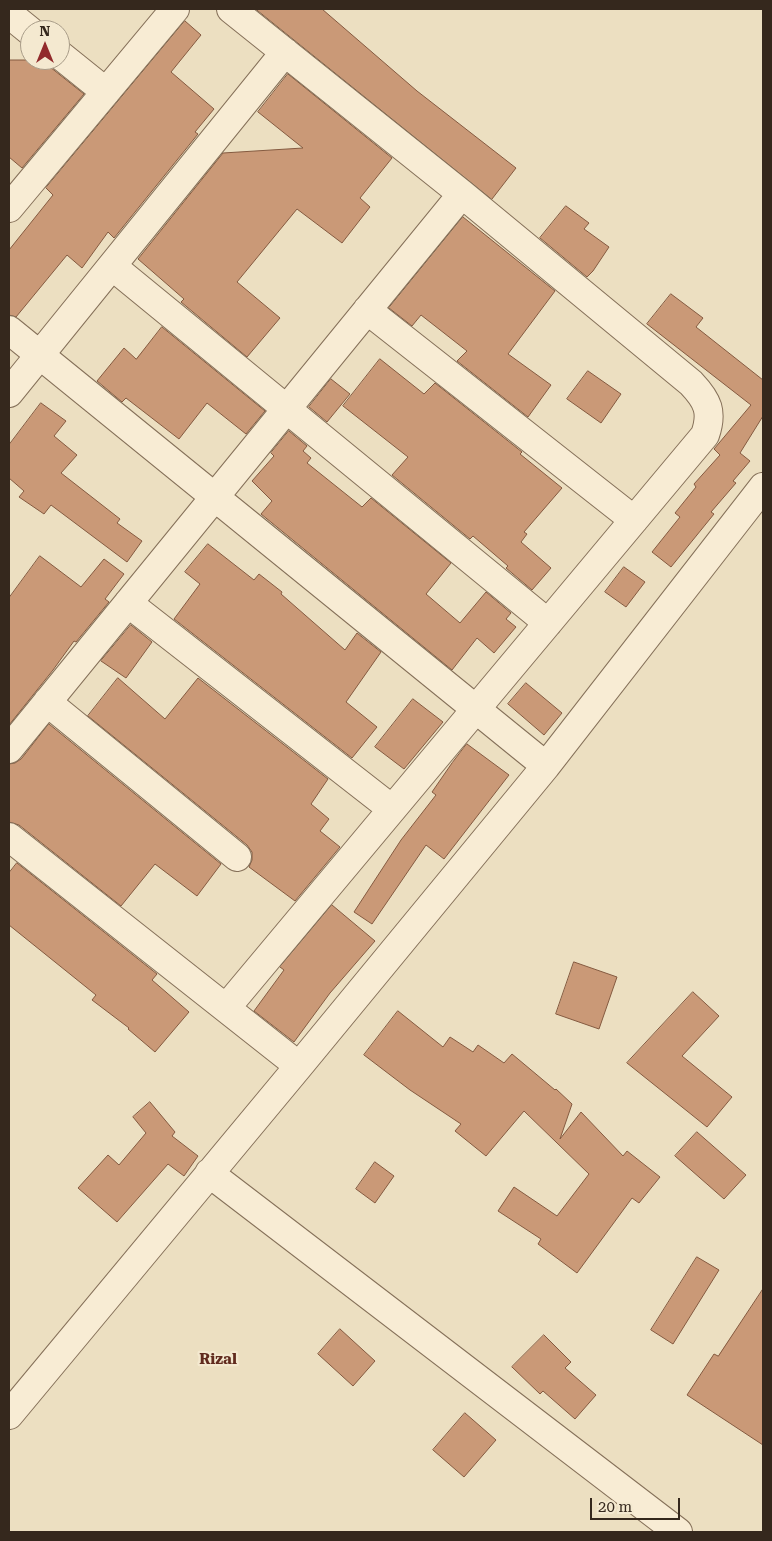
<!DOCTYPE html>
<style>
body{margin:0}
#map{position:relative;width:772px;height:1541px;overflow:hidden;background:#ecdfc1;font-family:"Roboto Serif",serif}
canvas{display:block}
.frame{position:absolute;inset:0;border:10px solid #35281d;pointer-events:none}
.north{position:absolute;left:20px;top:20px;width:50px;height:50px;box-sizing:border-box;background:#f4e9d0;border:1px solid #a89c88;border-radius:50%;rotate:0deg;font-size:14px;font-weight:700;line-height:20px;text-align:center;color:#35281d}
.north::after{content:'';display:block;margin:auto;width:18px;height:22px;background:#922b2c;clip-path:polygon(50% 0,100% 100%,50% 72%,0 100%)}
.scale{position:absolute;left:590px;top:1498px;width:90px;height:22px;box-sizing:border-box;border:2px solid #35281d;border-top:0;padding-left:6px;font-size:15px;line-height:18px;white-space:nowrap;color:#35281d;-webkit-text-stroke:4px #f4e9d0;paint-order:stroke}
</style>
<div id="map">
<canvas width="772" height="1541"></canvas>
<div class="frame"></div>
<div class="north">N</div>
<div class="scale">20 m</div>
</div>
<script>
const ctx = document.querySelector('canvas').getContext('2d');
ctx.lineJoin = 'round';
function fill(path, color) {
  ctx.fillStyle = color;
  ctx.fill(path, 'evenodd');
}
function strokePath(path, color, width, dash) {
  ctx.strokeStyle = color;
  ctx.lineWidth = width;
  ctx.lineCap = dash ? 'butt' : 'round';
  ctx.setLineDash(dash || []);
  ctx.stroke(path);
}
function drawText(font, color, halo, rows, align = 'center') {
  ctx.font = font + ' "Roboto Serif",serif';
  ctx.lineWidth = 4.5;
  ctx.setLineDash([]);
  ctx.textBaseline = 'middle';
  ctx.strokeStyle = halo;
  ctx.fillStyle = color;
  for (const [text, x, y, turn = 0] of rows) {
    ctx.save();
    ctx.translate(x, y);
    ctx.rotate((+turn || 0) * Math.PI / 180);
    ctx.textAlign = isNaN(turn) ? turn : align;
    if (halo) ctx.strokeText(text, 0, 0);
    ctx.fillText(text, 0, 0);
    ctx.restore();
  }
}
const building = new Path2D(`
 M 256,9 L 322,9 L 417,91 L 516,168 L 492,199 Z
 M 185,21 L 201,35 L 171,72 L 214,109 L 195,132 L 198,134 L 114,238 L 108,232 L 82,268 L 67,255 L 16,317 L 9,315 L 9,250 L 53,195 L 46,188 Z
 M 9,60 L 45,60 L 50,67 L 84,94 L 22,168 L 9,157 Z
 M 288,74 L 392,158 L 360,198 L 370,207 L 342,243 L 297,209 L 237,282 L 280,318 L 247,357 L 181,302 L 184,299 L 138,259 L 223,153 L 303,148 L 258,112 Z
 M 566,206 L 589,223 L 584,229 L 609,247 L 593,271 L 587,277 L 540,238 Z
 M 463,217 L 555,291 L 508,354 L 551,385 L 528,417 L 457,361 L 467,351 L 421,315 L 412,326 L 389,308 Z
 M 671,294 L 703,318 L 696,327 L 763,380 L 763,416 L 740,453 L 750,461 L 733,481 L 736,483 L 711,512 L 714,514 L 671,567 L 652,552 L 680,517 L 675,513 L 696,487 L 694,484 L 720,455 L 714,449 L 751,405 L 647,324 Z
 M 162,327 L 265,411 L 246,434 L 207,403 L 179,439 L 126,398 L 122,402 L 97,381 L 124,348 L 136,359 Z
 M 380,359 L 424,394 L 435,383 L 522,452 L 520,454 L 562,488 L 524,532 L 527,534 L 521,542 L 551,568 L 532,590 L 506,568 L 508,566 L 473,536 L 470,539 L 392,475 L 408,457 L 343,406 Z
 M 588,371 L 621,394 L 601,423 L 567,399 Z
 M 331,379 L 350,394 L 327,422 L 309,407 Z
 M 41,403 L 66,421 L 54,436 L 77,455 L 61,473 L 120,519 L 117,523 L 142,541 L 127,562 L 51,505 L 44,514 L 19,497 L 24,491 L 9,478 L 9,445 Z
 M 289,431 L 307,446 L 303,451 L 311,458 L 307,463 L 362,507 L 371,498 L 451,563 L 426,594 L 460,623 L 486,592 L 511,613 L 506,619 L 516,627 L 494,653 L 477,638 L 452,670 L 261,514 L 272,501 L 252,481 L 274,456 L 271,453 Z
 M 208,544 L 254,580 L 259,574 L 282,592 L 281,594 L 345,650 L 357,633 L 381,652 L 346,702 L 377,727 L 352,758 L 174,619 L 200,584 L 185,572 Z
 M 40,556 L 81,587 L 104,559 L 124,574 L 105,599 L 109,602 L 76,642 L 74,641 L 53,670 L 9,725 L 9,598 Z
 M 624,567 L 645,582 L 626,607 L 605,592 Z
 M 131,625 L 152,642 L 126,678 L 101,661 Z
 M 118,678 L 165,719 L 198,678 L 328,779 L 311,804 L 329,819 L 320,831 L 340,847 L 295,901 L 249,867 L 252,860 L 252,852 L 247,845 L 88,716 Z
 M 526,683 L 562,713 L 544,735 L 508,704 Z
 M 413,699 L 443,722 L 404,769 L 375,747 Z
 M 49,724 L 221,864 L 197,896 L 155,864 L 121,906 L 19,825 L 9,822 L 9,764 L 15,763 L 21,759 Z
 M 467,744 L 509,775 L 444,859 L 426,845 L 372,924 L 354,912 L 401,840 L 436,795 L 432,792 L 452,763 Z
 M 17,863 L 157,974 L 152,980 L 189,1012 L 155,1052 L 128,1029 L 129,1028 L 92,1000 L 96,995 L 9,925 L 9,873 Z
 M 332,905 L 375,941 L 330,993 L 294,1042 L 254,1011 L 284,970 L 280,967 Z
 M 574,962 L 617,977 L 599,1029 L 556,1014 Z
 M 693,992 L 719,1016 L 682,1056 L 732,1097 L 707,1127 L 627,1063 Z
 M 398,1011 L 443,1047 L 450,1037 L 473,1052 L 478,1045 L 504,1063 L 512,1054 L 555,1090 L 556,1089 L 572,1104 L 560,1139 L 581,1112 L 623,1156 L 627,1151 L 660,1177 L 639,1203 L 632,1198 L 577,1273 L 538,1244 L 541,1239 L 498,1211 L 514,1187 L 557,1216 L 589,1174 L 524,1111 L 486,1156 L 455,1131 L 461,1124 L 410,1090 L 364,1055 Z
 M 150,1102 L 175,1132 L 172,1136 L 198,1156 L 184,1176 L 168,1164 L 117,1222 L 78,1188 L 108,1155 L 119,1165 L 146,1133 L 133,1117 Z
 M 697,1132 L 746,1175 L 724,1199 L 675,1156 Z
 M 375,1162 L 394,1176 L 375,1203 L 356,1189 Z
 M 697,1257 L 719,1270 L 673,1344 L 651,1330 Z
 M 763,1289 L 763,1445 L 687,1395 L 714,1354 L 718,1356 Z
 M 340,1329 L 375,1361 L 353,1386 L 318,1354 Z
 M 544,1335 L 571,1362 L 565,1368 L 596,1395 L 575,1419 L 543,1391 L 540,1394 L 512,1367 Z
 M 465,1413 L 496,1440 L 464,1477 L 433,1450 Z`);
fill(building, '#ca9977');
strokePath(building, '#845a40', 1);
const street = new Path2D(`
 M 9,14 L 30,31
 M 60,55 L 106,92
 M 9,208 L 175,9
 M 112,266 L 548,623
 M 367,310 L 634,520
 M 9,330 L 546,766
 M 9,393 L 285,52
 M 128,603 L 392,809
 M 47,702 L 237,857
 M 9,749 L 462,194
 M 9,837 L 299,1066
 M 226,1008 L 705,435 C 713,412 708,401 691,383 L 462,194 L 231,9
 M 209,1173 L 678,1532
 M 9,1415 L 299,1066 L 546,766 L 763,487`);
strokePath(street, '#857059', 30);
strokePath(street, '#f8ecd4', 28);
drawText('bold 15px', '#612b1e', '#f4e9d0', [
 ["Rizal",218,1360]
]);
</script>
